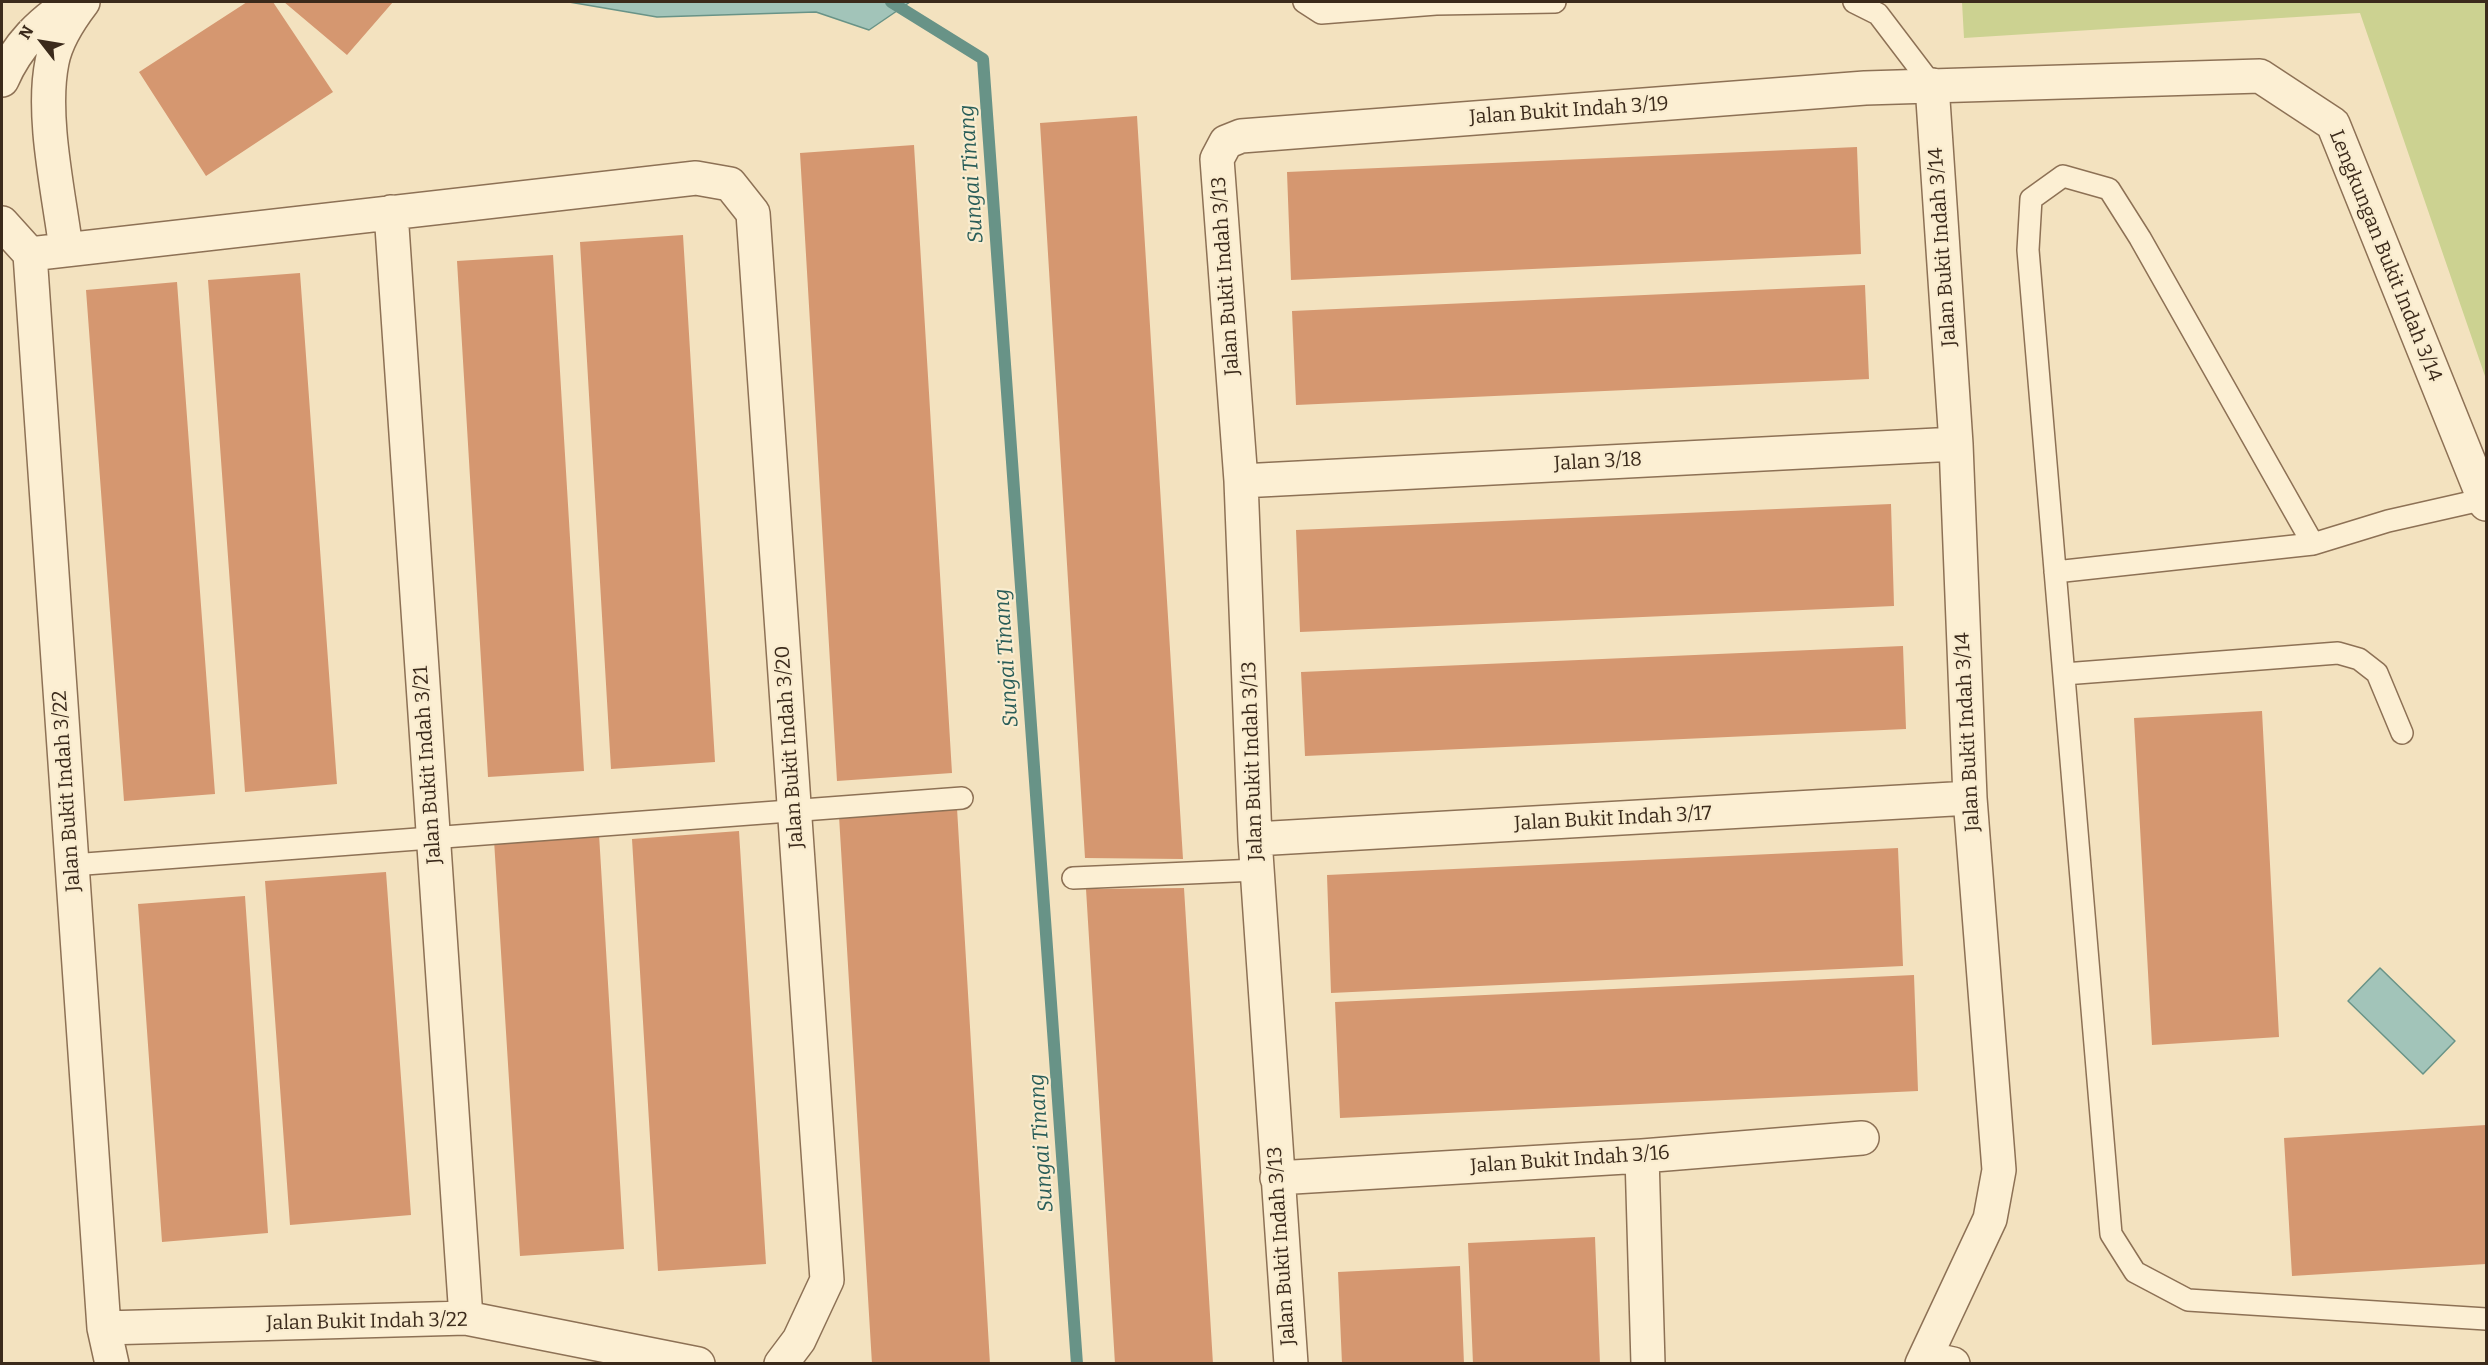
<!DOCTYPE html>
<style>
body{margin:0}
#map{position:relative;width:2488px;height:1365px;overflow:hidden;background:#f3e2bf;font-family:Bitter,serif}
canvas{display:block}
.frame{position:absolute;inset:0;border:3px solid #3b2a1b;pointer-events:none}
.north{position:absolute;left:12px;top:12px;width:60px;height:60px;-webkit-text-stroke:4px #f9eccf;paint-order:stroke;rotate:301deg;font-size:16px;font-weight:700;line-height:24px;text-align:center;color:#3b2a1b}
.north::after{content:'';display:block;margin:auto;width:21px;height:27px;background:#3b2a1b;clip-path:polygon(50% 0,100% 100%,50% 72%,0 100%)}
</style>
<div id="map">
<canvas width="2488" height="1365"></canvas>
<div class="frame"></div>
<div class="north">N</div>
</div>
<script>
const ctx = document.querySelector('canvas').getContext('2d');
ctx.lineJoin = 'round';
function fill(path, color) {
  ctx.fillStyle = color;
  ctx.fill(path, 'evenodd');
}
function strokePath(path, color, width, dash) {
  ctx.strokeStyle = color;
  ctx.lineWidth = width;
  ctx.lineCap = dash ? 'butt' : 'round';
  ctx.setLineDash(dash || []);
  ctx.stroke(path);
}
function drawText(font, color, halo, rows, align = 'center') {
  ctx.font = font + ' Bitter,serif';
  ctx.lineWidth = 4.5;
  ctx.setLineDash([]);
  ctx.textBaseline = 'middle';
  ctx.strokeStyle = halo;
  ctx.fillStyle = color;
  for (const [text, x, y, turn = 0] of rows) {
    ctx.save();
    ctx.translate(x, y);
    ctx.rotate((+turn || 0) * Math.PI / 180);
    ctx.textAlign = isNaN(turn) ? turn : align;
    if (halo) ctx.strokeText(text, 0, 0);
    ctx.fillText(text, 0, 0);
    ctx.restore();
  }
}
fill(new Path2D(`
 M 1962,2 L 2486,2 L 2486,379 L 2360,13 L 1964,38 Z`), '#ccd291');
const water = new Path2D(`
 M 569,2 L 910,2 L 869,30 L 816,12 L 657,17 Z
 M 2380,968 L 2455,1041 L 2423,1074 L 2348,1001 Z`);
fill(water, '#a2c4b9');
strokePath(water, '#689387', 1.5);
strokePath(new Path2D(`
 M 891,2 L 983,59 L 1077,1364`), '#689387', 12);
fill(new Path2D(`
 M 247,2 L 273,2 L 333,92 L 206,176 L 139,72 Z
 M 284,2 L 393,2 L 347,55 Z
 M 1137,116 L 1183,859 L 1085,858 L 1040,123 Z
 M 914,145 L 952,773 L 837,781 L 800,153 Z
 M 1857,147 L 1861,254 L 1291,280 L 1287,172 Z
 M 683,235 L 715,762 L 611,769 L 580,242 Z
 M 553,255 L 584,771 L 488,777 L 457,261 Z
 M 300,273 L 337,784 L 245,792 L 208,280 Z
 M 177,282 L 215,794 L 124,801 L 86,290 Z
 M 1865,285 L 1869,379 L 1296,405 L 1292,311 Z
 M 1891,504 L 1894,606 L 1300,632 L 1296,530 Z
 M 1903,646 L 1906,729 L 1305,756 L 1301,672 Z
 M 2262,711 L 2279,1037 L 2152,1045 L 2134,718 Z
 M 957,808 L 990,1364 L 872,1364 L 839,816 Z
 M 739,831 L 766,1264 L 658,1271 L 632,839 Z
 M 599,834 L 624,1249 L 520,1256 L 494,840 Z
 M 1898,848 L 1903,966 L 1331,993 L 1327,875 Z
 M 386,872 L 411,1215 L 290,1225 L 265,881 Z
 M 1184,888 L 1213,1364 L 1115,1364 L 1086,889 Z
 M 245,896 L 268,1233 L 162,1242 L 138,904 Z
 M 1914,975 L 1918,1091 L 1340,1118 L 1335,1002 Z
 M 2486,1125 L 2486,1264 L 2292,1276 L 2284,1138 Z
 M 1595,1237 L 1600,1364 L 1473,1364 L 1468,1243 Z
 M 1460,1266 L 1464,1364 L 1342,1364 L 1338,1272 Z`), '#d59770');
const lane = new Path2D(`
 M 1304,2 L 1321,13 L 1436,4 L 1555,2
 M 1854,2 L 1878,14 L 1932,85
 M 2485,499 L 2388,521 L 2313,544 L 2140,238 L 2109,189 L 2063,176 L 2031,199 L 2028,250 L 2111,1234 L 2135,1272 L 2188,1300 L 2486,1319
 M 2055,572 L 2313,544
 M 2064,674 L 2338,653 L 2359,659 L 2377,673 L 2402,733
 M 72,865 L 962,798
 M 1073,878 L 1257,870`);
const street = new Path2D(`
 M 2,80 C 17,45 41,22 72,2
 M 391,212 L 466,1318
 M 2,223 L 30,254
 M 66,249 C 59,194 41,116 52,62 C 56,40 70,19 83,2
 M 30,254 L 696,178 L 730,184 L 753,213 L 827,1280 L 799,1340 L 781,1364
 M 30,254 L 104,1328 L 112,1364
 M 1241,481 L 1956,444
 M 1255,839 L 1970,798
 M 1642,1156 L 1648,1364
 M 1277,1178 L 1642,1156 L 1862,1138
 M 104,1328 L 466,1318 L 698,1364
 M 1925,1358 L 1953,1364
 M 1291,1364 L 1255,839 L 1241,481 L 1217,159 L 1226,142 L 1241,136 L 1865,88 L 2260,76 L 2333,124 L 2486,504
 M 1922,1364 L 1990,1219 L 1999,1170 L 1970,798 L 1956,444 L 1932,85`);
strokePath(lane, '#8d7155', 24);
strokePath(street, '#8d7155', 36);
strokePath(lane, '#fcefd3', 21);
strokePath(street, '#fcefd3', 33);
drawText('20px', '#3b2a1b', '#f9eccf', [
 ["Jalan Bukit Indah 3/19",1569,111,-4],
 ["Jalan Bukit Indah 3/14",1943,247,-94],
 ["Lengkungan Bukit Indah 3/14",2385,256,68],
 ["Jalan Bukit Indah 3/13",1226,276,-94],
 ["Jalan 3/18",1598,462,-3],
 ["Jalan Bukit Indah 3/14",1968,732,-93],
 ["Jalan Bukit Indah 3/20",790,747,-94],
 ["Jalan Bukit Indah 3/13",1253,761,-92],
 ["Jalan Bukit Indah 3/21",428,765,-94],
 ["Jalan Bukit Indah 3/22",67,791,-94],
 ["Jalan Bukit Indah 3/17",1613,819,-3],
 ["Jalan Bukit Indah 3/16",1570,1160,-4],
 ["Jalan Bukit Indah 3/13",1282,1246,-94],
 ["Jalan Bukit Indah 3/22",367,1322,-1]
]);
drawText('italic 21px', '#295d58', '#f9eccf', [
 ["Sungai Tinang",972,174,-94],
 ["Sungai Tinang",1007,658,-94],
 ["Sungai Tinang",1042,1143,-94]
]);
</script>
